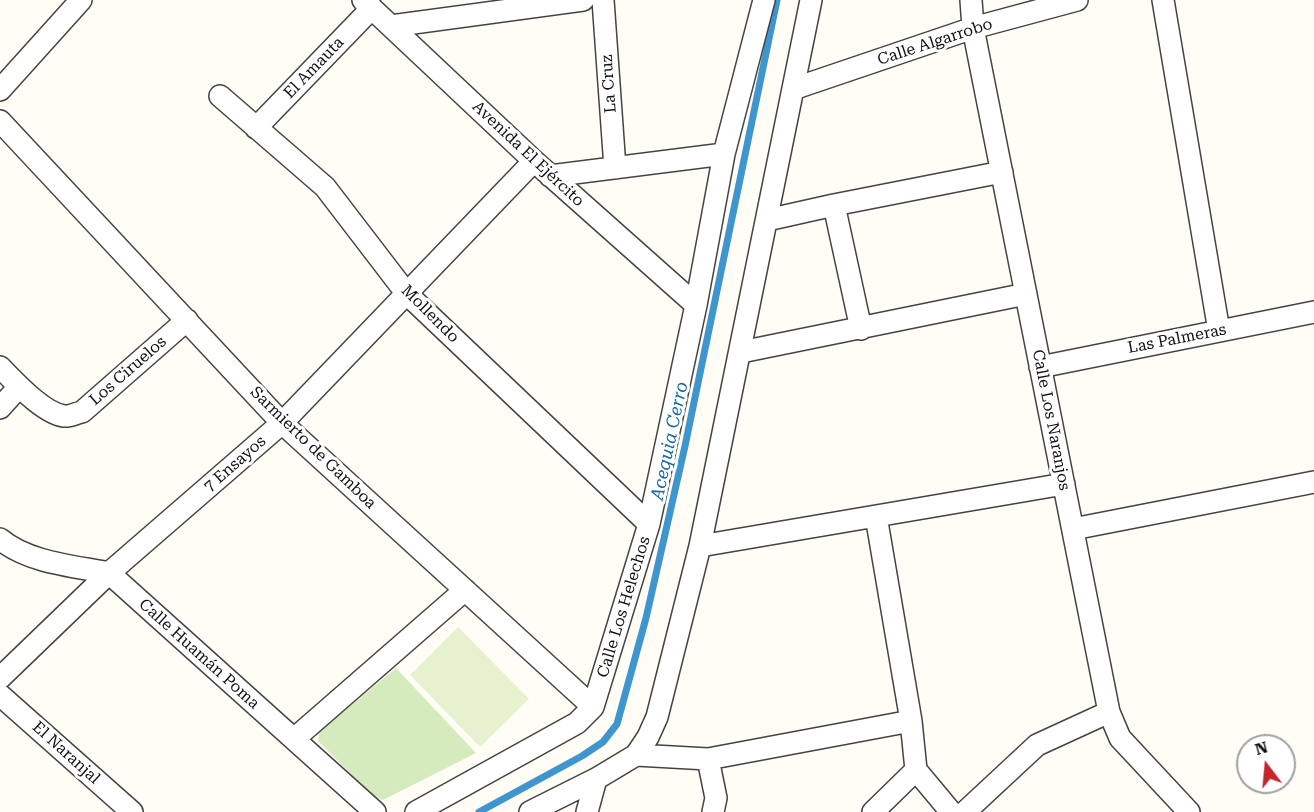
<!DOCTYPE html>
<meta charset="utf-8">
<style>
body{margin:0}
#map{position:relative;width:1314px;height:812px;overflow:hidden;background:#fffdf5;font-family:"Roboto Serif",serif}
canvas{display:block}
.north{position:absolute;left:1236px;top:734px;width:60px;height:60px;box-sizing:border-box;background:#fff;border:2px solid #a0a0a0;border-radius:50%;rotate:344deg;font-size:16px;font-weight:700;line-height:24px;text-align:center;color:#111}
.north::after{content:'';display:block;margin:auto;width:21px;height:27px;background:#c4262e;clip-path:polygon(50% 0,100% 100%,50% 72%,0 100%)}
</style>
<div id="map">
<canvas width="1314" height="812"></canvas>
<div class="north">N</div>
</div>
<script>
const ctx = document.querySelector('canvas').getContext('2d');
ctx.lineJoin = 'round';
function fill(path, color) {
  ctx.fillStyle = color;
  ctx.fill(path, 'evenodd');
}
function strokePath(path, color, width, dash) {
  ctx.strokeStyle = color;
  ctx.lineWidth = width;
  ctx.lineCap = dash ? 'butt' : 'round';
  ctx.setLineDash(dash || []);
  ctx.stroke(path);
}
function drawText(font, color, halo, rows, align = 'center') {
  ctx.font = font + ' "Roboto Serif",serif';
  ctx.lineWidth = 6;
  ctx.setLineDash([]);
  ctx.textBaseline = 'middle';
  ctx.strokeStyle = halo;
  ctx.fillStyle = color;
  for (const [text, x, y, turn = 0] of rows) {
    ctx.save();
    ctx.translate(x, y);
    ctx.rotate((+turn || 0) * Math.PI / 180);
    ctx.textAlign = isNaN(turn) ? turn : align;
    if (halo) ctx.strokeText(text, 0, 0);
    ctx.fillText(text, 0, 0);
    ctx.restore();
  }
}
fill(new Path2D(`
 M 396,668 L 476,753 L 383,800 L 373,796 L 318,741 L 320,731 Z`), '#d5ebbd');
fill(new Path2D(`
 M 458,627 L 529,699 L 480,747 L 410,675 Z`), '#e6f2cf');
strokePath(new Path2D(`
 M 479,812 L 582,756 L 603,742 L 617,724 L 646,618 L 685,446 L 777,0`), '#3f96cf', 7);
const minor = new Path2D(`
 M 363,0 L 534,161 L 696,305
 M 603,0 L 615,168
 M 971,0 L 973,28 L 1109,712 L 1120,738 L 1189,812
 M 1163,0 L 1219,331
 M 391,26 L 583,0
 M 793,89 L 973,28 L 1077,0
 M 0,90 L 81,0
 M 220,96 L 325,187 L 407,294 L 649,524
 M 0,121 L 282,423 L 593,707
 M 256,128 L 372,8
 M 550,176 L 724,154
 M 834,205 L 861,329
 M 767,220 L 834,205 L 1002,172
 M 741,352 L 1026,294
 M 0,367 C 15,382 43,413 64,416 C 69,417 76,413 82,412 L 187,320
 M 1040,367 L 1314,312
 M 0,408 L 19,387
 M 876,516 L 911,721 L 916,770 L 951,812
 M 1073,529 L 1314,482
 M 0,539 C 29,563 74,566 109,573 L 375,812
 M 700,546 L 1064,484
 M 0,678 L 109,573 L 282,423 L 534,161
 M 0,695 L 132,812
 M 294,739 L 465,590
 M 636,755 L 708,759 L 911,721
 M 708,759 L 716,798 L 713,812
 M 416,812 L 577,723 L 593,707 L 649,524 L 696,305 L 724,154 L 764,0
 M 530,812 L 596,779 L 636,755 L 648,737 L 657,717 L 700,546 L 811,0
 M 587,812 L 596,779
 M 873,812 L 916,770
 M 965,812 L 1037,745 L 1109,712`);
strokePath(minor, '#444', 24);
strokePath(minor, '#fff', 21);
drawText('16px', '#111', '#fff', [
 ["Calle Algarrobo",935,42,-18],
 ["El Amauta",314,68,-46],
 ["La Cruz",609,84,-94],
 ["Avenida El Ejército",528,154,43],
 ["Mollendo",430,314,45],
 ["Las Palmeras",1177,339,-11],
 ["Los Ciruelos",128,371,-41],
 ["Calle Los Naranjos",1051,420,79],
 ["Sarmierto de Gamboa",313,448,44],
 ["7 Ensayos",235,464,-41],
 ["Calle Los Helechos",624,607,-73],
 ["Calle Huamán Poma",199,654,42],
 ["El Naranjal",66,753,42]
]);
drawText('italic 18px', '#1768a6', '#fff', [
 ["Acequia Cerro",670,441,-78]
]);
</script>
